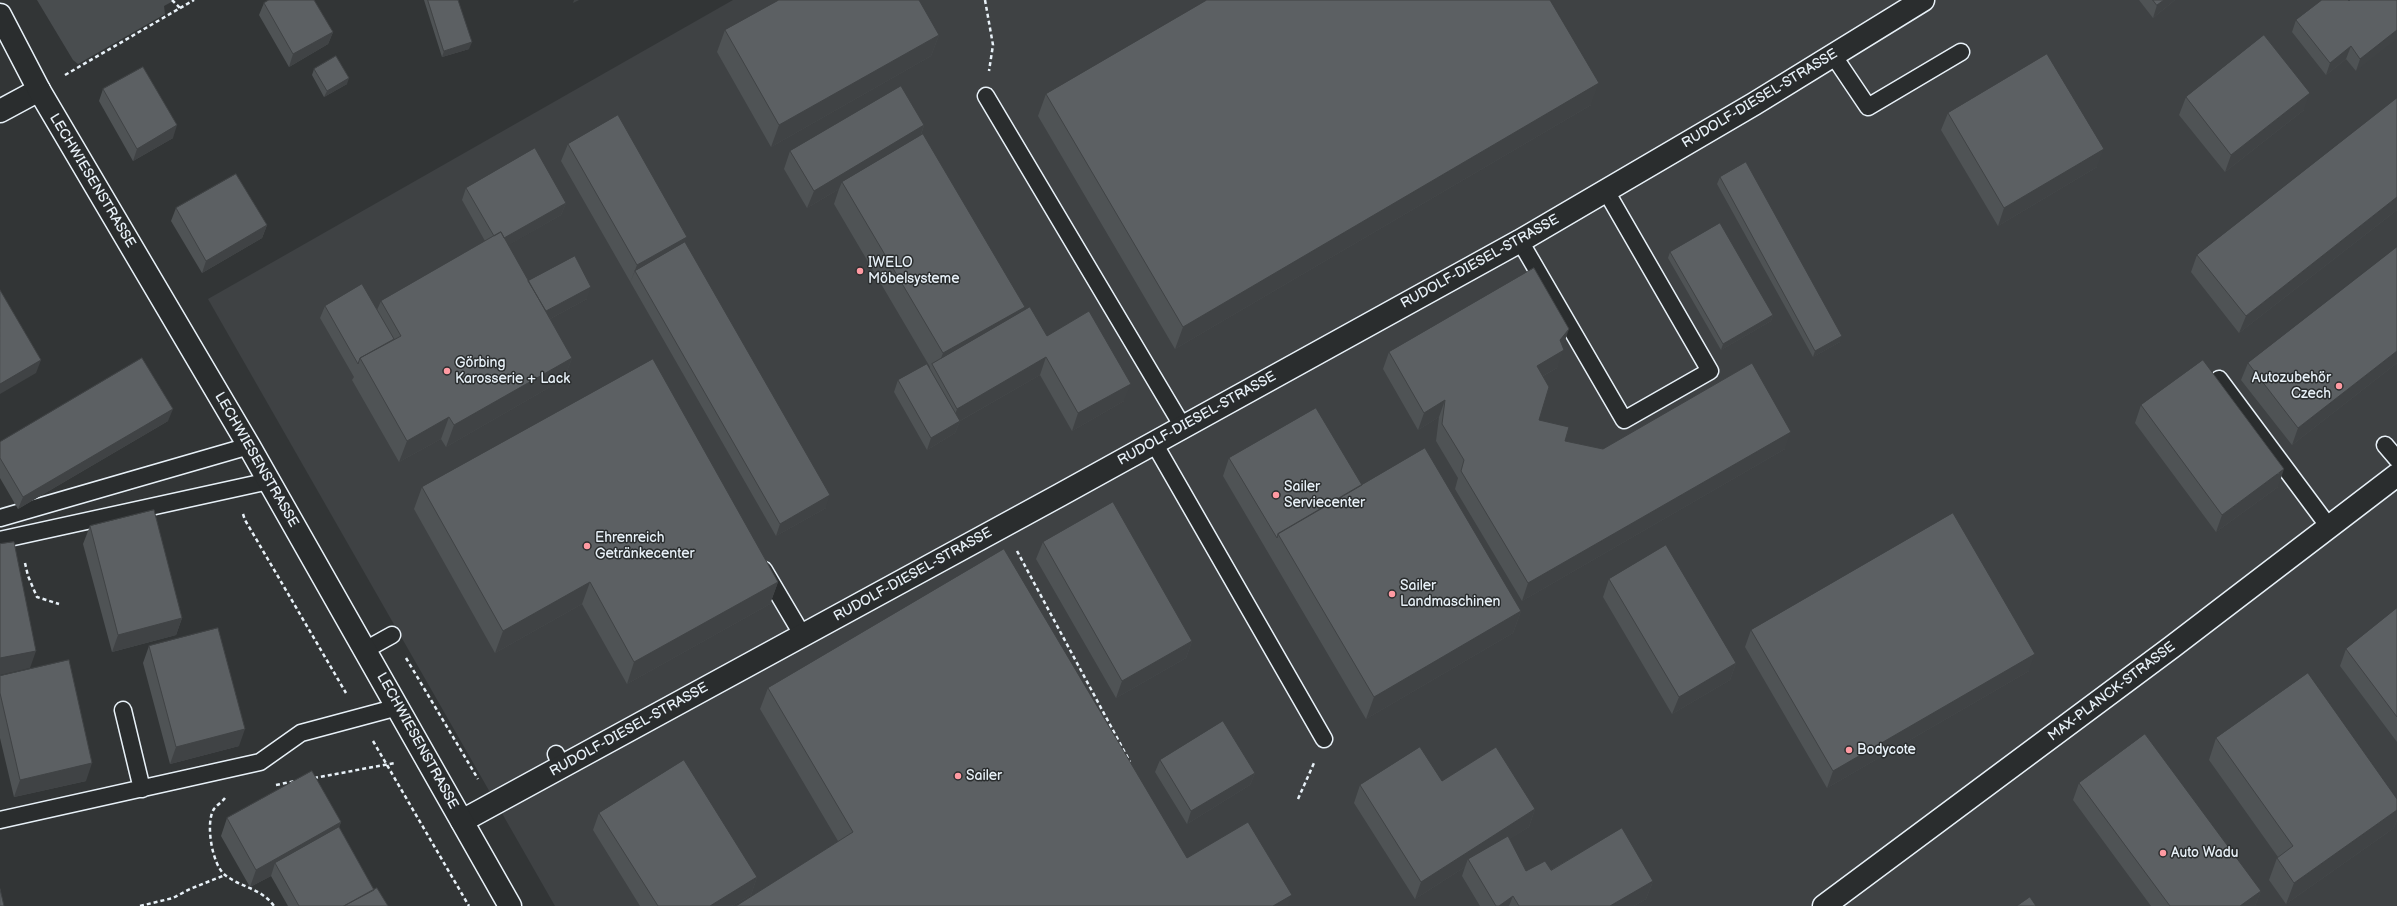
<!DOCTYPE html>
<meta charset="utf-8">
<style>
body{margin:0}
canvas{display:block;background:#323536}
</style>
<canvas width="2397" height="906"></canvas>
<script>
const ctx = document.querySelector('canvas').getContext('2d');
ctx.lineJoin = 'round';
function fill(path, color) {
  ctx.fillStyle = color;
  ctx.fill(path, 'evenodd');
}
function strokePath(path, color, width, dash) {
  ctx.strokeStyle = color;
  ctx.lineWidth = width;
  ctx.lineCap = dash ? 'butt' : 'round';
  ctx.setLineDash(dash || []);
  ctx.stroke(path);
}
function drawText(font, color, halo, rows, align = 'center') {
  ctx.font = font + ' "Balsamiq Sans",sans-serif';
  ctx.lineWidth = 3;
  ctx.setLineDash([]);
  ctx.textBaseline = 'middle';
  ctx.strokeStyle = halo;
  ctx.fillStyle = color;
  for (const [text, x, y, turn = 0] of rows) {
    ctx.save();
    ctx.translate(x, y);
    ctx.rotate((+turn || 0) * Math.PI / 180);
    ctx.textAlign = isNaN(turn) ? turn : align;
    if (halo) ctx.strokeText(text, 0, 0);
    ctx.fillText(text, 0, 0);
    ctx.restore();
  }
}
fill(new Path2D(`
 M 733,0 L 2397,0 L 2397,906 L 555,906 L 208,299 Z`), '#3f4244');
fill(new Path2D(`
 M 37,0 L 175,0 L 164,6 L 165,14 L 78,64 L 73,60 Z`), '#494d4f');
const lane = new Path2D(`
 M 1833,55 L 1868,107 L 1961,52
 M 986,96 L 1183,427
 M 1520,241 L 1624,420 L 1710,371 L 1606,191
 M 2219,379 L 2329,527
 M 1154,443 L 1324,739
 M 2385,445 L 2397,459
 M 0,518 L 249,446
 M 0,540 L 269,481
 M 764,570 L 803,636
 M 365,650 L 392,635
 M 123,710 L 142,789
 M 556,754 L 561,767
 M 0,820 L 260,762 L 301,733 L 398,707`);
const street = new Path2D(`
 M 0,111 L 39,90
 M 462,821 L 1060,495 L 1520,241 L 1754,104 L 1923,0
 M 1824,906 L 2172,647 L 2397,475`);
const secondary = new Path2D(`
 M 0,15 L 39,90 L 249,446 L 510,906`);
strokePath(lane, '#e8f1f8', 19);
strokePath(street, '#e8f1f8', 25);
strokePath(secondary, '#e8f1f8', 25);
strokePath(new Path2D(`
 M 172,0 L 180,8
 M 985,0 L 993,45 L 989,71
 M 65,75 L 194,0
 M 243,514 L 245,520 L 346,693
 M 1017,551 L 1130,762
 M 25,563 L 28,576 L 37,597 L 59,604
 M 406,658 L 478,779
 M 373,741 L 469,906
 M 314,778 L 395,763
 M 276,785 L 295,781
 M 225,798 C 222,802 217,805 214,809 C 205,822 212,865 225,875 C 242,888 261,888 274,906
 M 1298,799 L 1314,763
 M 140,906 L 173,898 L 190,889 L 225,875`), '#e8f1f8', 2.5, [4, 3]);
strokePath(lane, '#2a2d2e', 16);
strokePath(street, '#2a2d2e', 22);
strokePath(secondary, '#2a2d2e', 22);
fill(new Path2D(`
 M 424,0 L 458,0 L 469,49 L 442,57 Z
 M 2139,0 L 2175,0 L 2153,18 Z
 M 2397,0 L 2356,71 L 2346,59 L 2326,75 L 2292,32 L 2296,20 L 2349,1 Z
 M 264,3 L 333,32 L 328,44 L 289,67 L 259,15 Z
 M 725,30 L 939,35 L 931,56 L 771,147 L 717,52 Z
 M 314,69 L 347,84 L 324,97 L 312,75 Z
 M 103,89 L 173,138 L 133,161 L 99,101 Z
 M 1046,94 L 1591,105 L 1175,349 L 1038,116 Z
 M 2186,97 L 2304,110 L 2225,172 L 2179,115 Z
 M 2397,98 L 2397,210 L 2239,333 L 2191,272 L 2197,255 Z
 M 1948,113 L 2097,167 L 1998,226 L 1941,130 Z
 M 924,125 L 921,135 L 1024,311 L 1047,336 L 1124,401 L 1072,431 L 1040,375 L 960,421 L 955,433 L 927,450 L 894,392 L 898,380 L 930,369 L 930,367 L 834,204 L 839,189 L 807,208 L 784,169 L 790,151 Z
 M 568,144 L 685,242 L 826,508 L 776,536 L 561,161 Z
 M 1720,177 L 1840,342 L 1813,357 L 1717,184 Z
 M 466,188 L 566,203 L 561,215 L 508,245 L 528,281 L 587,299 L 550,319 L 572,358 L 564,379 L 446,447 L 441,439 L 399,462 L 352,380 L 354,377 L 320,318 L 325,306 L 377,310 L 381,301 L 485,241 L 462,200 Z
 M 176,208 L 267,225 L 262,238 L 202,273 L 171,221 Z
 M 2397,247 L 2397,363 L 2292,445 L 2241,380 L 2248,363 Z
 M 1670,252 L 1773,315 L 1771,321 L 1721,350 L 1668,258 Z
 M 1562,346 L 1557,368 L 1543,376 L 1539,420 L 1565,441 L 1603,449 L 1785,449 L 1522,601 L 1455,489 L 1458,478 L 1436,441 L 1439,417 L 1418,430 L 1383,369 L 1389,352 L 1563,346 Z
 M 2141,405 L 2278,487 L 2216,532 L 2135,423 Z
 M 168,421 L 18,509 L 0,478 L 0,442 Z
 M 1229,458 L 1362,485 L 1521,611 L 1513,633 L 1366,719 L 1223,476 Z
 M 422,487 L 778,582 L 770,604 L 627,684 L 582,604 L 495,653 L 414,509 Z
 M 90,526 L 182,618 L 176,635 L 112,652 L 83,544 Z
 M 1043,542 L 1192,641 L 1186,658 L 1116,698 L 1036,559 Z
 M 1609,579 L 1736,663 L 1730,680 L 1672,714 L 1603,597 Z
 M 2397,608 L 2397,742 L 2340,666 L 2346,649 Z
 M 1751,630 L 2029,671 L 1827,788 L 1745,647 Z
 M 149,646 L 239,746 L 170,764 L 143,663 Z
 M 0,676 L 86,781 L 14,797 L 0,738 Z
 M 768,688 L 1187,858 L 838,841 L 760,709 Z
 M 2216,738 L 2397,799 L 2397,820 L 2394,828 L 2286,904 L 2269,880 L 2277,858 L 2278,857 L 2209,760 Z
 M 1160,760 L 1255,773 L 1250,785 L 1187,824 L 1155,772 Z
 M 1442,781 L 1535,809 L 1529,827 L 1509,839 L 1526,871 L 1551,870 L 1653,881 L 1646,899 L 1634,906 L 1480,906 L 1462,876 L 1465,867 L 1415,899 L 1354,803 L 1360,785 Z
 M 2079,783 L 2261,891 L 2255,906 L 2151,906 L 2073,800 Z
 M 599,813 L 757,877 L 751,895 L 732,906 L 640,906 L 593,830 Z
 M 227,818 L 341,822 L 339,827 L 374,890 L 388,906 L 288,906 L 271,876 L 250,887 L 221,836 Z`), '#4f5355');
fill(new Path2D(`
 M 574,0 L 579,0 L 573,3 Z
 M 2164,0 L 2175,0 L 2153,18 L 2157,5 Z
 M 2397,30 L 2397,39 L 2356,71 L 2360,59 Z
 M 333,32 L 328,44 L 289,67 L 293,54 Z
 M 939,35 L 931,56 L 771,147 L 779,125 Z
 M 472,42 L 469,49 L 442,57 L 444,51 Z
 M 2351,46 L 2346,59 L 2326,75 L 2330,63 Z
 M 349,78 L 347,84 L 324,97 L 327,91 Z
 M 1599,83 L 1591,105 L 1175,349 L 1183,327 Z
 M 2310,93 L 2304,110 L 2225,172 L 2231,155 Z
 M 177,125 L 173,138 L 133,161 L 137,149 Z
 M 924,125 L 918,143 L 842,182 L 839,189 L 807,208 L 814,191 Z
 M 2104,149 L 2097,167 L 1998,226 L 2004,208 Z
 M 2397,197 L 2397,210 L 2239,333 L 2246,316 Z
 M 566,203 L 561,215 L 493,254 L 497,242 Z
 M 267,225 L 262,238 L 202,273 L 206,261 Z
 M 687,237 L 681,254 L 635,271 L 630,283 L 637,265 Z
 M 591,287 L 587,299 L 535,327 L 539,315 Z
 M 1025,307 L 1017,329 L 936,372 L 943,353 Z
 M 1773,315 L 1771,321 L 1721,350 L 1723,344 Z
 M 1569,329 L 1563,346 L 1555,355 L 1564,350 L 1557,368 L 1530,383 L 1537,366 Z
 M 1842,336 L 1840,342 L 1813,357 L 1815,351 Z
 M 2397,351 L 2397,363 L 2292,445 L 2298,428 Z
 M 1046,357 L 1040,375 L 951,426 L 957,409 Z
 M 572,358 L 564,379 L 446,447 L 454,425 Z
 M 41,360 L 36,373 L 0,394 L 0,384 Z
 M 1131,384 L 1124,401 L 1072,431 L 1078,413 Z
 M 1445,400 L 1439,417 L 1418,430 L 1424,413 Z
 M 173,409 L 168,421 L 18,509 L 23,497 Z
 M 449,417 L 441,439 L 399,462 L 407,441 Z
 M 960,421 L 955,433 L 927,450 L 931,438 Z
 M 1791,432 L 1785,449 L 1522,601 L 1528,583 Z
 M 2284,469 L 2278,487 L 2216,532 L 2222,515 Z
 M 830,495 L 826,508 L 776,536 L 780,524 Z
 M 590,582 L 582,604 L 495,653 L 503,631 Z
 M 778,582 L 770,604 L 627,684 L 634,662 Z
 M 1521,611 L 1513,633 L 1366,719 L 1374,697 Z
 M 182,618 L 176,635 L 112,652 L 118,635 Z
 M 1192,641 L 1186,658 L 1116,698 L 1122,681 Z
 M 36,651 L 30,668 L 0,675 L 0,658 Z
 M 2035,654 L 2029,671 L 1827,788 L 1833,771 Z
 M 1736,663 L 1730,680 L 1672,714 L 1679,697 Z
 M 245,729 L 239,746 L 170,764 L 176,747 Z
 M 92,763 L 86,781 L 14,797 L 20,780 Z
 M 1255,773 L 1250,785 L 1187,824 L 1191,811 Z
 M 1535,809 L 1529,827 L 1471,863 L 1468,859 L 1465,867 L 1415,899 L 1421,882 Z
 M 2397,810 L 2397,820 L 2394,828 L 2286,904 L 2294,883 Z
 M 341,822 L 335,840 L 275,863 L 271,876 L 250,887 L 256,870 Z
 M 757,877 L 751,895 L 732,906 L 710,906 Z
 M 1653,881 L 1646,899 L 1634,906 L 1610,906 Z
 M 2261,891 L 2255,906 L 2240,906 Z
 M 1292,895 L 1288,906 L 1273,906 Z
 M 1513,896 L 1509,906 L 1499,906 Z`), '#404345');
const building = new Path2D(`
 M 269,0 L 314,0 L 333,32 L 293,54 L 264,3 Z
 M 428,0 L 458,0 L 472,42 L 444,51 Z
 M 779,0 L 919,0 L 939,35 L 779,125 L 725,30 Z
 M 1207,0 L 1550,0 L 1599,83 L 1183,327 L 1046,94 Z
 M 2153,0 L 2164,0 L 2157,5 Z
 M 2322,0 L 2348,0 L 2349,1 L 2350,0 L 2397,0 L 2397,30 L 2360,59 L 2351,46 L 2330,63 L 2296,20 Z
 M 2264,35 L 2310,93 L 2231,155 L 2186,97 Z
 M 2047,54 L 2104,149 L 2004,208 L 1948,113 Z
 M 336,56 L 349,78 L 327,91 L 314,69 Z
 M 143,67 L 177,125 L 137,149 L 103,89 Z
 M 901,86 L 924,125 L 814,191 L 790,151 Z
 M 2397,98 L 2397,197 L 2246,316 L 2197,255 Z
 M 618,115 L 687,237 L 637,265 L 568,144 Z
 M 923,134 L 1025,307 L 943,353 L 842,182 Z
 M 535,148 L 566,203 L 504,238 L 501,232 L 494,236 L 466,188 Z
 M 1746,162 L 1842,336 L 1815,351 L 1720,177 Z
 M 236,174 L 267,225 L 206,261 L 176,208 Z
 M 1720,223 L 1773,315 L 1723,344 L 1670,252 Z
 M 501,232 L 572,358 L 454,425 L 449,417 L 407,441 L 360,358 L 401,336 L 381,301 Z
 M 685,242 L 830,495 L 780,524 L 635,271 Z
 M 2397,247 L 2397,351 L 2298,428 L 2248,363 Z
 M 575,256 L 591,287 L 546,311 L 528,281 Z
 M 1534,268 L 1569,329 L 1560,340 L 1564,350 L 1537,366 L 1549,387 L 1539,420 L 1569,427 L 1565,441 L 1603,449 L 1752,363 L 1791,432 L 1528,583 L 1461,471 L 1464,460 L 1442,424 L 1445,400 L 1424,413 L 1389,352 Z
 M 362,284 L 394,339 L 360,358 L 358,364 L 325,306 Z
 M 0,290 L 41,360 L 0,384 Z
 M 1030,307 L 1047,336 L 1089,311 L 1131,384 L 1078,413 L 1046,357 L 957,409 L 932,364 Z
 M 142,358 L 173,409 L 23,497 L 0,458 L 0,442 Z
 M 653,359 L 778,582 L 634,662 L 590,582 L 503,631 L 422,487 Z
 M 2203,360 L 2284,469 L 2222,515 L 2141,405 Z
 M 927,364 L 960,421 L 931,438 L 898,380 Z
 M 1316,408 L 1362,485 L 1278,534 L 1277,538 L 1229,458 Z
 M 1425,448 L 1521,611 L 1374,697 L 1278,534 Z
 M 1113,502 L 1192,641 L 1122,681 L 1043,542 Z
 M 154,510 L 182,618 L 118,635 L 90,526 Z
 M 1953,513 L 2035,654 L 1833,771 L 1751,630 Z
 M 14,542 L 36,651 L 0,658 L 0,544 Z
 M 1666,545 L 1736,663 L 1679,697 L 1609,579 Z
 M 1004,549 L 1187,858 L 1248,822 L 1292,895 L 1273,906 L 736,906 L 853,832 L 768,688 Z
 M 2397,608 L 2397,717 L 2346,649 Z
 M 218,628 L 245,729 L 176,747 L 149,646 Z
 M 69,660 L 92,763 L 20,780 L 0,693 L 0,676 Z
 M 2308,673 L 2397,799 L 2397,810 L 2294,883 L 2277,858 L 2293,846 L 2216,738 Z
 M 1223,721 L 1255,773 L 1191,811 L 1160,760 Z
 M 2145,734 L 2261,891 L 2240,906 L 2170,906 L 2079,783 Z
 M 1420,747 L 1442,781 L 1496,747 L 1535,809 L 1421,882 L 1360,785 Z
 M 684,760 L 757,877 L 710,906 L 658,906 L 599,813 Z
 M 312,771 L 341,822 L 256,870 L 227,818 Z
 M 339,827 L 374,890 L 344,906 L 299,906 L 275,863 Z
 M 1622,828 L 1653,881 L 1610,906 L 1519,906 L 1513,896 L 1499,906 L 1496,906 L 1468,859 L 1508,836 L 1526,871 L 1545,861 L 1551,870 Z
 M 377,888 L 388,906 L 344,906 Z
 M 0,889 L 4,906 L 0,906 Z
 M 2030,897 L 2036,906 L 2017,906 Z`);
fill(building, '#5c6063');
strokePath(building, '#404345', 1);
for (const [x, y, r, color] of [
 [860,271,4,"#ff9aa2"],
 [447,371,4,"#ff9aa2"],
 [2339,386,4,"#ff9aa2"],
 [1276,495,4,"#ff9aa2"],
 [587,546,4,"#ff9aa2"],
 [1392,594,4,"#ff9aa2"],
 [1849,750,4,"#ff9aa2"],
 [958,776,4,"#ff9aa2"],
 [2163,853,4,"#ff9aa2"]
]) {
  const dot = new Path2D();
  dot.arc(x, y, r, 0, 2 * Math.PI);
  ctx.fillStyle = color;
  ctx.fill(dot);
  strokePath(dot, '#2a2d2e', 1.5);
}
drawText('14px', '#e8f1f8', '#2a2d2e', [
 ["RUDOLF-DIESEL-STRASSE",1760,99,-31],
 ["LECHWIESENSTRASSE",92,181,59],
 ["RUDOLF-DIESEL-STRASSE",1480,262,-29],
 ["RUDOLF-DIESEL-STRASSE",1197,419,-29],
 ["LECHWIESENSTRASSE",256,460,60],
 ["RUDOLF-DIESEL-STRASSE",913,575,-29],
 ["MAX-PLANCK-STRASSE",2112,692,-37],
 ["RUDOLF-DIESEL-STRASSE",629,730,-29],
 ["LECHWIESENSTRASSE",417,741,61]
]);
drawText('14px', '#e8f1f8', '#2a2d2e', [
 ["IWELO",868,263],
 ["Möbelsysteme",868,279],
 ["Görbing",455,363],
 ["Karosserie + Lack",455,379],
 ["Autozubehör",2331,378,"right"],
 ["Czech",2331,394,"right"],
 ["Sailer",1284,487],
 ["Serviecenter",1284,503],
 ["Ehrenreich",595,538],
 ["Getränkecenter",595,554],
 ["Sailer",1400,586],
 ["Landmaschinen",1400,602],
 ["Bodycote",1857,750],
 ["Sailer",966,776],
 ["Auto Wadu",2171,853]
], 'left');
</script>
